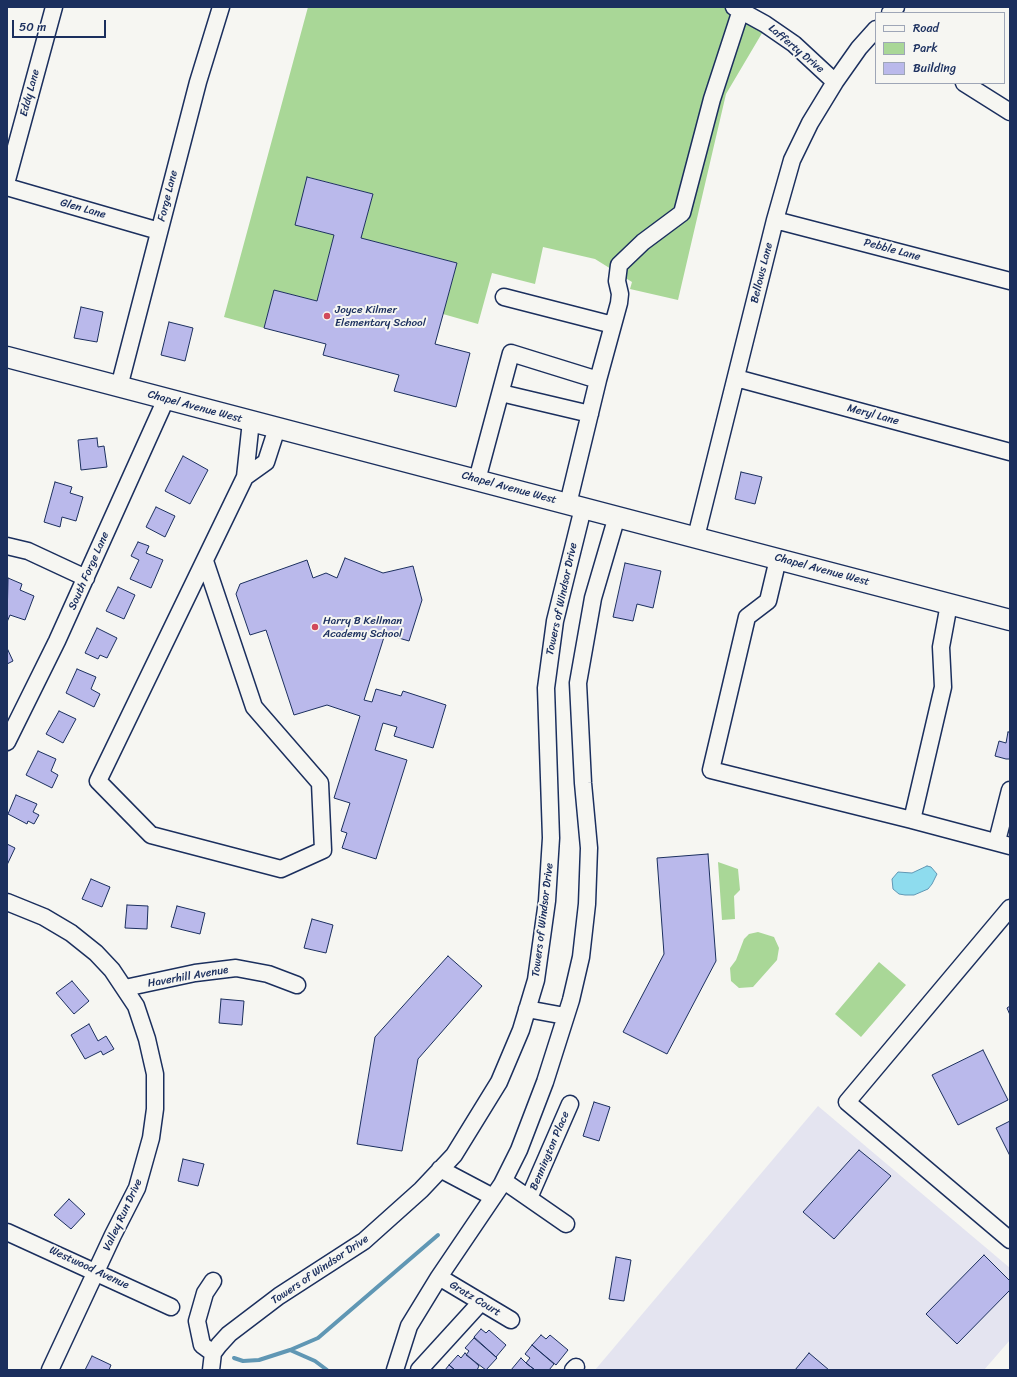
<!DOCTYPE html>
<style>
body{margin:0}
#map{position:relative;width:1017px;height:1377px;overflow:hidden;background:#f6f6f2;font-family:Sriracha,sans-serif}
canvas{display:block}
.frame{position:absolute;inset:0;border:8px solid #1b2f5e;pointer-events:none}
.legend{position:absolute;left:875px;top:12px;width:130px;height:72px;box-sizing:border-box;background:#f6f6f2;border:1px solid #9ea6b7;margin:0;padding:5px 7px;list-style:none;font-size:12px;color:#1b2f5e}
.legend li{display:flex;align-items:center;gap:8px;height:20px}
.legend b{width:20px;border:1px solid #9ea6b7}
.scale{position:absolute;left:12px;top:20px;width:94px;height:18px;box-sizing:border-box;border:2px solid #1b2f5e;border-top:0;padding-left:5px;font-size:12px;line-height:14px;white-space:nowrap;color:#1b2f5e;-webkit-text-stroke:3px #f6f6f2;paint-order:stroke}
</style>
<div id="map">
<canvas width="1017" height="1377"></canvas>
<div class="frame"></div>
<ul class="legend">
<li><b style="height:5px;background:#f6f6f2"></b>Road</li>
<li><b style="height:11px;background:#a9d797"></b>Park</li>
<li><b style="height:11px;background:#bab9eb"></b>Building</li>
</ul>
<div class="scale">50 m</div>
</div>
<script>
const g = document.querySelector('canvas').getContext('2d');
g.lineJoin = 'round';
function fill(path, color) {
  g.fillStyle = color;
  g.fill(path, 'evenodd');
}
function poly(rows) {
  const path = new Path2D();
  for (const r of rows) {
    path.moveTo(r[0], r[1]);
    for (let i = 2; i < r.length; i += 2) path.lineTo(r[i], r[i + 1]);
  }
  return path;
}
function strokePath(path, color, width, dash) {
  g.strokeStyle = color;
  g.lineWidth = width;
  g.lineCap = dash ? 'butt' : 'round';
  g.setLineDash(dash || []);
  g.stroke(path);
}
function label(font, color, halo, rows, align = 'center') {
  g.font = font + ' Sriracha,sans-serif';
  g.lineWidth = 4;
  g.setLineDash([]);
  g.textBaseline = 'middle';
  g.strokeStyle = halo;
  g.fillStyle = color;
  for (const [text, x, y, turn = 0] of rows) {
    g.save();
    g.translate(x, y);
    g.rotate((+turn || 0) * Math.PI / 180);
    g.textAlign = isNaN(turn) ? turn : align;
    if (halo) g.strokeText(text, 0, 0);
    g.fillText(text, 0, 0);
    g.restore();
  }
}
fill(poly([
 [818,1106,1010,1268,1010,1340,984,1370,595,1370]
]), '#e4e4f0');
fill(poly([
 [308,7,722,7,768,23,726,94,678,300,630,289,632,282,595,259,543,247,535,284,492,273,478,324,443,314,457,263,361,238,373,194,308,177,295,225,334,235,317,301,274,290,264,328,224,317],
 [718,862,738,869,740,890,734,896,735,919,722,920],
 [758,932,774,937,779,948,777,960,753,987,739,988,731,981,730,968,736,960,744,939,749,934],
 [879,962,906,985,861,1037,835,1014]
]), '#a9d797');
const water = poly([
 [927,866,931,867,937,874,932,884,928,889,914,895,905,895,899,894,893,889,892,879,898,872,912,873,927,866]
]);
fill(water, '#8edcee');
strokePath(water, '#6097b4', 1);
strokePath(poly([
 [290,1350,318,1338,438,1235],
 [234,1358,243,1361,259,1360,290,1350,315,1361,327,1370]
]), '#6097b4', 4);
const building = poly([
 [307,177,373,194,361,238,457,263,435,344,470,353,456,407,394,391,399,375,323,355,326,344,264,328,274,290,317,301,334,235,295,225,307,177],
 [81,307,103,312,97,342,74,338,81,307],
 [169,322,193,328,185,361,161,355,169,322],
 [97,438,98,447,104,446,107,467,81,470,78,440,97,438],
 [183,456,208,470,190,504,165,491,183,456],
 [741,472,762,477,755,504,735,499,741,472],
 [55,482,72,487,70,493,83,497,76,521,62,517,60,527,44,522,55,482],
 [156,507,175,516,165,537,146,527,156,507],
 [138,542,149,546,146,553,163,560,151,588,130,579,139,560,131,556,138,542],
 [345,558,383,573,413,566,422,600,409,641,385,634,364,700,372,702,376,689,401,696,403,691,446,705,433,748,394,736,397,727,383,723,375,750,407,760,376,859,342,848,347,833,341,831,350,803,334,798,360,716,327,705,294,715,266,630,250,635,236,594,240,584,307,560,313,578,326,573,337,578,345,558],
 [625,563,661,571,653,608,637,604,633,621,613,617,625,563],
 [8,578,22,584,20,590,34,596,25,620,10,615,7,622,8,578],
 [118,587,135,595,124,619,106,611,118,587],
 [97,628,117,638,107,658,100,655,98,659,85,653,97,628],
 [7,648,13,661,7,664,7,648],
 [77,669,96,677,91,689,100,694,94,707,66,693,77,669],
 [59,711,76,719,63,743,46,734,59,711],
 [1008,732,1010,732,1010,759,1006,759,995,756,999,741,1006,743,1008,732],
 [38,751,56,759,51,771,58,775,52,788,26,775,38,751],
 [16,795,37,804,33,812,39,815,34,824,28,821,27,824,8,814,16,795],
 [7,844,15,848,7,865,7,844],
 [708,854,716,961,667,1054,623,1032,664,954,657,858,708,854],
 [91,879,110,887,102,907,82,899,91,879],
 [127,905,148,906,147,929,125,928,127,905],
 [177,906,205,913,200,934,171,927,177,906],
 [312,919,333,925,326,953,304,948,312,919],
 [448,956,482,986,418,1059,402,1151,357,1144,375,1037,448,956],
 [72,981,89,1001,74,1014,56,993,72,981],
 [221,999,244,1001,242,1025,219,1023,221,999],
 [1010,1006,1010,1015,1007,1008,1010,1006],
 [89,1024,98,1041,106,1036,114,1049,103,1055,101,1051,85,1059,71,1035,89,1024],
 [983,1050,1008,1100,958,1125,932,1075,983,1050],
 [594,1102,610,1107,599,1141,583,1136,594,1102],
 [1010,1121,1010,1156,996,1128,1010,1121],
 [859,1150,891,1176,834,1239,803,1212,859,1150],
 [183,1159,204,1164,198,1186,178,1181,183,1159],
 [69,1199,85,1214,71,1229,54,1215,69,1199],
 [984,1255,1010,1281,1010,1290,957,1344,926,1314,984,1255],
 [616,1257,631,1260,624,1301,609,1299,616,1257],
 [481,1329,486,1333,489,1330,506,1345,496,1357,474,1337,481,1329],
 [541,1335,546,1339,550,1335,568,1350,556,1365,532,1345,541,1335],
 [474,1338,497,1358,486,1370,466,1355,469,1351,465,1348,474,1338],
 [532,1345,554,1364,549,1370,535,1370,526,1363,530,1358,525,1354,532,1345],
 [465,1353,479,1366,477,1370,455,1370,449,1365,458,1355,461,1358,465,1353],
 [809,1353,829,1370,795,1370,809,1353],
 [92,1356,111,1365,109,1370,85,1370,92,1356],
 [521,1358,526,1363,535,1370,511,1370,521,1358],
 [449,1365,455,1370,445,1370,449,1365]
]);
fill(building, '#bab9eb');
strokePath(building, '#1b2f5e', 1);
const minor = poly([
 [734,7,765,24,794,44,835,82],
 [890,13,896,7],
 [964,83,1010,112],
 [7,180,54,7],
 [7,187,159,231],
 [775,220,1010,281],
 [504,297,613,325],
 [736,378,1010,452],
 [598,380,619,303,620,294,617,281,619,265,643,242,682,213,712,99,741,10],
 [119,387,198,82,221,7],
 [501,393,590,414],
 [245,477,266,462,277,428],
 [477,480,511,353,598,380,568,504],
 [696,537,775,220,792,160,810,123,835,82,859,48,876,29],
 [7,546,28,551,86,578],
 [778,559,768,601,747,617,711,770,912,820,943,687,941,647,949,604],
 [205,561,254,707,320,783,323,850,281,869,151,835,98,781,245,477,251,421],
 [7,742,57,641,166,399],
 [912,820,1010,846],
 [997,841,1010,790],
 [7,902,44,917,71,933,96,953,112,970,136,1006,147,1039,155,1074,155,1109,151,1138,137,1188,113,1235,50,1370],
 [1010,908,847,1102,1010,1240],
 [125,988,195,973,236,968,268,974,297,985],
 [527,1009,565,1016],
 [440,1169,493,1197],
 [504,1181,566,1224],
 [529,1198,570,1104],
 [7,1232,171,1307],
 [439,1277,511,1320],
 [213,1281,205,1293,197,1321,202,1345,213,1353],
 [211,1370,213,1353,219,1345,229,1334,279,1296,364,1241,421,1190,454,1155,499,1082,521,1030,536,980,547,901,551,838,546,688,555,621,583,508],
 [395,1370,409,1326,439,1277,502,1184,519,1150,545,1082,571,1000,581,957,587,904,589,848,583,783,578,683,593,598,617,516],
 [419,1370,481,1302],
 [573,1370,576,1367]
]);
const major = poly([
 [7,357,1010,620]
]);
strokePath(minor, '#1b2f5e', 19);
strokePath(major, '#1b2f5e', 23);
strokePath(minor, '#f6f6f2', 16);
strokePath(major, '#f6f6f2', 20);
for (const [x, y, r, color] of [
 [327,316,4,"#d1495b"],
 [315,627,4,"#d1495b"]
]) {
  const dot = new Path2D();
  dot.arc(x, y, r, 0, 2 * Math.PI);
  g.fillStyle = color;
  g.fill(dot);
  strokePath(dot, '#f6f6f2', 1.5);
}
label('11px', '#1b2f5e', '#f6f6f2', [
 ["Lafferty Drive",796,49,40],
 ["Eddy Lane",30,93,-75],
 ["Forge Lane",168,196,-76],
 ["Glen Lane",83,209,16],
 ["Pebble Lane",892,250,15],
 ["Bellows Lane",762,273,-76],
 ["Chapel Avenue West",195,407,15],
 ["Meryl Lane",873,415,15],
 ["Chapel Avenue West",509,488,15],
 ["Chapel Avenue West",822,570,15],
 ["South Forge Lane",89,571,-66],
 ["Towers of Windsor Drive",562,599,-78],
 ["Towers of Windsor Drive",543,920,-83],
 ["Haverhill Avenue",188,977,-10],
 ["Bennington Place",550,1151,-67],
 ["Valley Run Drive",123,1215,-65],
 ["Westwood Avenue",89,1268,25],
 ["Towers of Windsor Drive",320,1270,-34],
 ["Gratz Court",475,1299,31]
]);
label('11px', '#1b2f5e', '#f6f6f2', [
 ["Joyce Kilmer",335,310],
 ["Elementary School",335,323],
 ["Harry B Kellman",323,621],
 ["Academy School",323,634]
], 'left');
</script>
